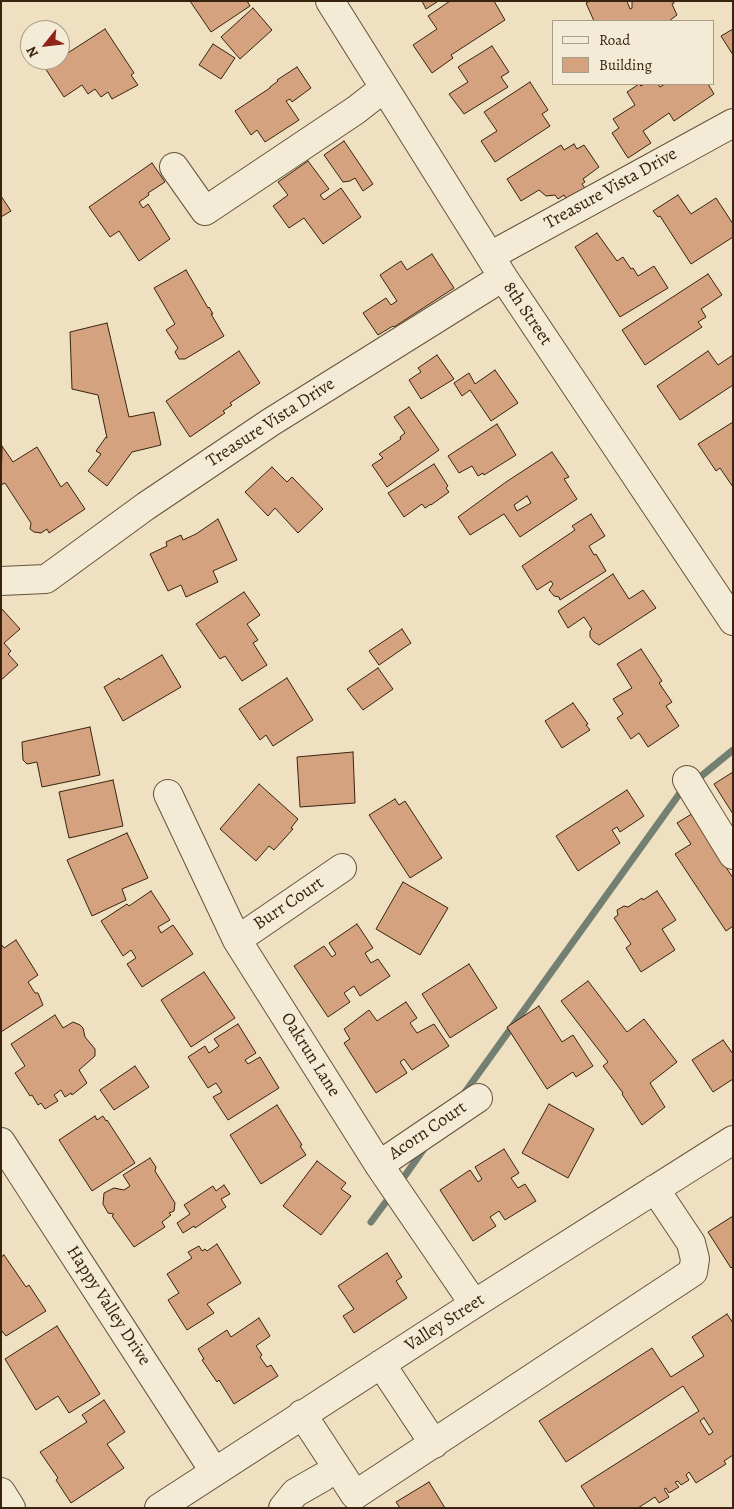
<!DOCTYPE html>
<style>
body{margin:0}
#map{position:relative;width:734px;height:1509px;overflow:hidden;background:#eee0c0;font-family:Alegreya,serif}
canvas{display:block}
.frame{position:absolute;inset:0;border:2px solid #38230f;pointer-events:none}
.legend{position:absolute;left:552px;top:20px;width:162px;height:65px;box-sizing:border-box;background:#f4ebd6;border:1px solid #a99b86;margin:0;padding:6px 9px;list-style:none;font-size:15px;color:#38230f}
.legend li{display:flex;align-items:center;gap:10px;height:25px}
.legend b{width:25px;border:1px solid #a99b86}
.north{position:absolute;left:20px;top:20px;width:50px;height:50px;box-sizing:border-box;background:#f4ebd6;border:1px solid #a99b86;border-radius:50%;rotate:241deg;font-size:14px;font-weight:700;line-height:20px;text-align:center;color:#38230f}
.north::after{content:'';display:block;margin:auto;width:18px;height:22px;background:#8f2418;clip-path:polygon(50% 0,100% 100%,50% 72%,0 100%)}
</style>
<div id="map">
<canvas width="734" height="1509"></canvas>
<div class="frame"></div>
<ul class="legend">
<li><b style="height:6px;background:#f4ebd6"></b>Road</li>
<li><b style="height:14px;background:#d5a27f"></b>Building</li>
</ul>
<div class="north">N</div>
</div>
<script>
const g = document.querySelector('canvas').getContext('2d');
g.lineJoin = 'round';
function poly(rows) {
  const path = new Path2D();
  for (const r of rows) {
    path.moveTo(r[0], r[1]);
    for (let i = 2; i < r.length; i += 2) path.lineTo(r[i], r[i + 1]);
  }
  return path;
}
function strokePath(path, color, width, dash) {
  g.strokeStyle = color;
  g.lineWidth = width;
  g.lineCap = dash ? 'butt' : 'round';
  g.setLineDash(dash || []);
  g.stroke(path);
}
function fill(path, color) {
  g.fillStyle = color;
  g.fill(path, 'evenodd');
}
function label(font, color, halo, rows, align = 'center') {
  g.font = font + ' Alegreya,serif';
  g.lineWidth = 4;
  g.setLineDash([]);
  g.textBaseline = 'middle';
  g.strokeStyle = halo;
  g.fillStyle = color;
  for (const [text, x, y, turn = 0] of rows) {
    g.save();
    g.translate(x, y);
    g.rotate((+turn || 0) * Math.PI / 180);
    g.textAlign = isNaN(turn) ? turn : align;
    if (halo) g.strokeText(text, 0, 0);
    g.fillText(text, 0, 0);
    g.restore();
  }
}
strokePath(poly([
 [694,782,733,750],
 [463,1095,680,793,686,789],
 [399,1184,426,1146],
 [371,1222,391,1195]
]), '#727f71', 7);
const building = poly([
 [190,1,247,1,250,6,211,32,190,1],
 [422,1,436,1,437,2,426,9,422,1],
 [450,1,494,1,505,20,451,55,453,58,432,73,413,45,437,29,428,16,450,1],
 [590,1,627,1,630,9,632,8,632,1,674,1,674,3,672,4,677,15,669,21,594,21,586,3,590,1],
 [253,8,272,30,240,59,221,37,253,8],
 [105,29,134,73,131,75,138,85,112,99,108,92,101,97,95,89,88,94,82,85,64,97,45,68,57,60,60,60,60,58,105,29],
 [733,29,733,55,721,36,733,29],
 [213,44,235,58,221,79,199,65,213,44],
 [492,46,509,72,501,77,508,87,464,114,449,94,468,82,458,67,492,46],
 [297,67,311,88,292,102,290,99,286,101,299,120,265,142,257,130,251,135,235,111,270,88,270,87,278,81,277,80,297,67],
 [530,82,548,110,542,114,550,126,495,162,481,141,497,131,484,112,530,82],
 [639,84,641,86,644,84,658,84,660,87,665,84,708,84,714,94,674,121,669,113,643,131,651,143,628,158,612,133,619,128,613,119,635,105,627,92,639,84],
 [344,141,373,184,363,191,355,178,350,181,343,182,324,155,344,141],
 [574,144,577,149,584,145,599,167,583,179,585,182,582,184,587,191,569,203,564,195,558,199,555,195,546,196,539,190,521,201,507,179,561,145,564,150,574,144],
 [308,161,329,189,320,195,324,200,341,188,361,217,323,244,304,218,289,228,273,206,288,195,278,182,308,161],
 [152,163,165,182,148,193,149,195,139,202,143,208,148,204,170,239,139,261,119,231,110,237,89,207,152,163],
 [678,195,691,214,716,198,733,224,733,237,691,264,660,216,658,217,653,211,678,195],
 [1,196,11,211,1,217,1,196],
 [597,233,617,261,623,257,631,269,633,268,638,276,654,266,668,288,620,317,575,247,597,233],
 [432,254,454,288,394,327,393,326,378,335,363,313,386,298,391,305,397,301,380,275,401,261,407,270,432,254],
 [186,270,208,308,209,307,213,314,211,314,224,336,185,359,179,359,175,352,178,348,166,330,175,324,154,288,186,270],
 [708,274,722,295,701,309,706,317,698,322,702,327,645,365,622,330,708,274],
 [107,323,129,417,154,412,161,445,132,452,107,486,88,471,101,454,96,451,106,437,107,438,98,395,72,389,70,332,107,323],
 [239,351,260,383,230,403,232,405,223,411,225,413,190,437,166,401,239,351],
 [708,351,718,365,733,355,733,385,680,420,657,386,708,351],
 [437,355,454,379,421,399,409,380,421,372,418,368,437,355],
 [495,370,518,403,491,421,470,390,462,396,454,383,469,373,475,384,495,370],
 [409,407,439,450,387,487,372,465,383,458,379,454,401,439,400,437,405,433,394,417,409,407],
 [733,422,733,487,720,468,716,471,698,444,733,422],
 [497,424,516,455,484,475,483,473,478,476,472,466,459,473,448,456,497,424],
 [2,446,13,462,37,447,61,487,67,482,85,509,49,533,47,529,41,533,34,532,30,529,31,523,5,483,1,485,2,446],
 [552,452,569,477,564,479,577,499,520,537,504,514,470,535,458,517,506,482,552,452],
 [527,496,531,503,517,511,514,505,527,496],
 [434,464,448,486,446,488,449,492,431,505,431,504,425,508,422,504,404,517,388,493,434,464],
 [272,467,287,482,292,477,323,509,298,533,275,508,268,516,245,492,272,467],
 [591,514,605,536,589,546,594,555,596,554,606,571,560,600,559,597,554,596,549,590,553,584,551,581,537,590,522,566,575,530,572,526,591,514],
 [218,519,237,560,213,571,218,582,186,597,181,585,168,591,150,554,167,546,166,542,181,535,183,540,196,534,218,519],
 [613,574,629,599,643,590,656,608,599,645,594,642,590,637,590,631,592,629,584,617,568,628,558,611,613,574],
 [244,592,260,615,247,624,258,640,253,643,267,665,242,681,225,656,220,659,196,624,244,592],
 [1,608,20,629,4,643,11,651,8,654,18,665,1,680,1,608],
 [402,629,411,643,379,665,369,651,402,629],
 [641,649,662,681,659,683,672,702,666,706,679,726,648,747,639,733,631,739,617,718,623,714,613,699,632,688,617,664,641,649],
 [162,655,181,687,123,721,104,687,119,678,120,680,162,655],
 [378,668,393,689,363,710,347,689,378,668],
 [287,678,313,720,273,746,266,735,260,740,239,709,287,678],
 [573,703,588,724,586,725,590,730,562,748,545,721,573,703],
 [90,727,100,775,42,787,37,762,27,764,23,760,22,742,90,727],
 [353,752,355,803,300,807,297,757,353,752],
 [733,772,733,814,714,784,733,772],
 [113,780,123,826,69,838,59,792,113,780],
 [259,784,298,819,291,828,293,829,274,850,269,846,256,861,220,829,259,784],
 [627,790,644,816,620,832,617,827,612,830,620,843,578,871,556,836,627,790],
 [395,799,399,805,405,801,442,858,410,878,369,815,395,799],
 [698,810,709,841,733,878,733,926,726,931,675,854,691,844,677,823,698,810],
 [127,833,148,878,122,889,126,900,92,916,67,860,127,833],
 [403,882,448,908,420,955,376,929,403,882],
 [151,891,170,920,158,927,161,933,173,925,193,954,142,987,127,964,136,958,131,950,123,956,101,921,127,904,129,906,151,891],
 [657,891,676,920,662,929,675,950,641,972,626,948,631,944,614,918,618,915,617,910,624,906,628,907,642,898,643,900,657,891],
 [357,924,373,948,365,953,371,963,378,959,390,976,360,996,354,986,344,993,350,1002,328,1017,294,966,324,946,332,957,336,954,329,943,357,924],
 [16,940,38,975,28,982,35,993,38,993,43,1005,1,1032,1,946,2,945,4,948,16,940],
 [469,964,497,1008,450,1038,422,994,469,964],
 [204,972,235,1018,191,1047,161,1000,204,972],
 [588,981,627,1032,644,1019,677,1062,650,1083,665,1107,642,1125,622,1094,623,1093,603,1066,608,1062,561,1001,588,981],
 [406,1002,417,1018,410,1023,417,1033,434,1024,449,1046,412,1070,404,1059,400,1062,407,1073,376,1093,344,1043,350,1039,344,1029,369,1010,377,1021,406,1002],
 [539,1006,562,1042,573,1035,593,1066,576,1077,573,1072,547,1089,507,1027,539,1006],
 [55,1015,63,1028,73,1022,80,1025,83,1028,85,1037,95,1049,95,1056,79,1070,87,1083,72,1095,71,1093,65,1097,61,1090,54,1095,58,1101,45,1109,41,1103,38,1105,32,1095,30,1096,15,1073,25,1066,11,1044,55,1015],
 [238,1024,256,1053,245,1060,248,1064,260,1057,279,1088,228,1120,213,1097,222,1092,216,1083,208,1088,188,1057,205,1046,209,1053,219,1046,214,1039,238,1024],
 [723,1040,733,1054,733,1079,713,1092,692,1060,723,1040],
 [135,1066,149,1087,114,1110,100,1090,135,1066],
 [549,1104,594,1129,568,1178,522,1153,549,1104],
 [277,1105,302,1145,300,1146,306,1155,261,1184,230,1135,277,1105],
 [95,1116,97,1120,103,1116,106,1121,107,1120,135,1163,92,1191,59,1140,95,1116],
 [504,1149,519,1173,511,1178,518,1188,525,1184,536,1201,505,1220,499,1211,490,1217,496,1226,473,1241,440,1190,470,1170,478,1182,482,1179,475,1167,504,1149],
 [150,1158,156,1167,155,1171,175,1203,174,1211,169,1213,171,1215,162,1222,165,1227,134,1247,112,1216,114,1214,108,1213,103,1204,104,1193,114,1188,124,1190,130,1186,123,1175,150,1158],
 [317,1161,346,1183,341,1189,351,1196,321,1235,283,1206,317,1161],
 [224,1185,230,1194,221,1199,226,1207,195,1228,194,1226,183,1233,177,1223,190,1214,184,1205,213,1186,216,1191,224,1185],
 [733,1216,733,1266,731,1268,708,1232,733,1216],
 [217,1244,241,1283,207,1304,214,1313,187,1330,168,1300,179,1293,167,1274,192,1258,188,1252,199,1246,202,1251,205,1249,207,1251,217,1244],
 [387,1253,402,1277,396,1281,407,1298,354,1333,343,1316,354,1309,338,1286,387,1253],
 [4,1255,26,1287,29,1285,46,1311,6,1336,1,1330,1,1257,4,1255],
 [727,1314,733,1323,733,1455,724,1461,726,1464,696,1483,689,1472,686,1475,689,1480,681,1485,678,1481,675,1482,679,1487,669,1493,666,1488,664,1489,669,1497,659,1503,655,1497,638,1508,595,1508,581,1486,699,1411,683,1386,566,1462,539,1421,652,1348,671,1377,704,1356,692,1337,727,1314],
 [704,1418,713,1432,709,1435,700,1421,704,1418],
 [259,1318,270,1336,256,1346,262,1355,260,1357,267,1367,271,1365,278,1376,234,1404,219,1380,217,1382,202,1360,204,1359,198,1349,227,1330,231,1337,259,1318],
 [57,1326,100,1394,69,1413,58,1396,36,1410,5,1359,57,1326],
 [104,1400,125,1432,107,1444,124,1468,71,1503,56,1480,58,1478,40,1452,87,1422,82,1415,104,1400],
 [429,1482,445,1508,400,1508,396,1502,429,1482]
]);
fill(building, '#d5a27f');
strokePath(building, '#38230f', 1);
const minor = poly([
 [330,1,503,277,733,621],
 [174,167,205,211,356,110,384,88],
 [490,256,733,123],
 [1,581,46,579,146,506,271,422,503,277],
 [687,780,733,855],
 [168,794,237,940,379,1165,474,1304],
 [237,940,342,868],
 [1,1142,214,1471],
 [379,1165,478,1098],
 [381,1364,434,1444],
 [302,1414,355,1495,693,1272,695,1259,691,1243,655,1189],
 [1,1492,11,1508],
 [159,1508,474,1304,733,1140],
 [283,1508,295,1493,323,1477]
]);
strokePath(minor, '#66523b', 30);
strokePath(minor, '#f4ebd6', 28);
label('18px', '#38230f', '#f4ebd6', [
 ["Treasure Vista Drive",611,189,-29],
 ["8th Street",527,314,56],
 ["Treasure Vista Drive",271,423,-33],
 ["Burr Court",289,904,-34],
 ["Oakrun Lane",310,1055,58],
 ["Acorn Court",428,1131,-34],
 ["Happy Valley Drive",108,1306,57],
 ["Valley Street",445,1323,-33]
]);
</script>
